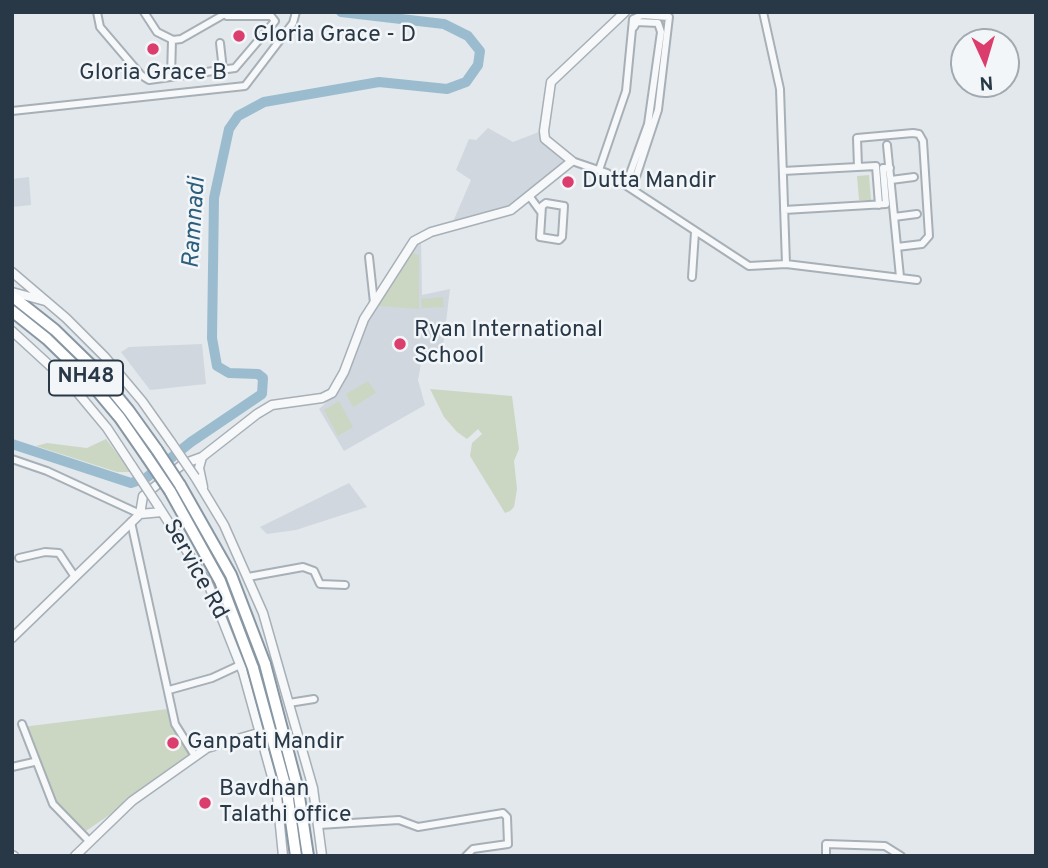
<!DOCTYPE html>
<style>
body{margin:0}
#map{position:relative;width:1048px;height:868px;overflow:hidden;background:#e3e8ec;font-family:Overpass,sans-serif}
canvas{display:block}
.frame{position:absolute;inset:0;border:14px solid #283846;pointer-events:none}
.north{position:absolute;left:950px;top:28px;width:70px;height:70px;box-sizing:border-box;background:#f3f6f9;border:2px solid #a2aab1;border-radius:50%;rotate:176deg;font-size:19px;font-weight:700;line-height:28px;text-align:center;color:#283846}
.north::after{content:'';display:block;margin:auto;width:24px;height:32px;background:#db3d6c;clip-path:polygon(50% 0,100% 100%,50% 72%,0 100%)}
</style>
<div id="map">
<canvas width="1048" height="868"></canvas>
<div class="frame"></div>
<div class="north">N</div>
</div>
<script>
const g = document.querySelector('canvas').getContext('2d');
g.lineJoin = 'round';
function fill(path, color) {
  g.fillStyle = color;
  g.fill(path, 'evenodd');
}
function poly(rows) {
  const path = new Path2D();
  for (const r of rows) {
    path.moveTo(r[0], r[1]);
    for (let i = 2; i < r.length; i += 2) path.lineTo(r[i], r[i + 1]);
  }
  return path;
}
function strokePath(path, color, width, dash) {
  g.strokeStyle = color;
  g.lineWidth = width;
  g.lineCap = dash ? 'butt' : 'round';
  g.setLineDash(dash || []);
  g.stroke(path);
}
function label(font, color, halo, rows, align = 'center') {
  g.font = font + ' Overpass,sans-serif';
  g.lineWidth = 5;
  g.setLineDash([]);
  g.textBaseline = 'middle';
  g.strokeStyle = halo;
  g.fillStyle = color;
  for (const [text, x, y, turn = 0] of rows) {
    g.save();
    g.translate(x, y);
    g.rotate((+turn || 0) * Math.PI / 180);
    g.textAlign = isNaN(turn) ? turn : align;
    if (halo) g.strokeText(text, 0, 0);
    g.fillText(text, 0, 0);
    g.restore();
  }
}
fill(poly([
 [488,128,513,142,539,132,546,144,565,162,506,210,452,224,471,180,456,170,469,139,476,140],
 [29,177,31,205,12,207,12,179],
 [421,240,422,295,450,289,442,355,423,353,418,380,425,405,344,451,319,409,338,392,365,321,415,242],
 [202,344,206,384,150,390,121,352,129,347],
 [349,483,367,507,296,530,267,534,260,527]
]), '#d0d7de');
fill(poly([
 [869,175,871,200,859,200,857,176],
 [412,253,419,255,419,309,378,306],
 [443,297,444,307,422,308,421,299],
 [368,381,376,393,353,407,346,394],
 [430,389,512,396,519,449,514,461,517,489,514,507,510,511,505,513,470,456,472,443,482,434,478,429,467,439,457,432,444,417],
 [339,401,353,427,338,436,324,410],
 [106,439,131,472,117,472,36,446,47,443,87,448],
 [168,709,195,756,86,831,64,813,48,790,22,727]
]), '#cbd7c3');
strokePath(poly([
 [12,444,131,483,146,478,191,442,262,394,263,378,258,374,229,373,217,366,212,338,214,198,229,129,238,116,264,102,379,82,447,89,466,82,478,65,480,51,468,36,444,24,341,12]
]), '#9bbccf', 10);
const minor = poly([
 [97,12,100,27,141,75,149,80,235,68,275,21,271,16,227,16,221,12],
 [144,12,157,32,173,40,181,39,223,15],
 [763,12,780,89,786,264],
 [220,43,223,70],
 [171,77,172,40],
 [12,111,245,86,293,23,296,12],
 [887,145,900,277],
 [572,161,607,173,749,266,786,264,917,280],
 [858,167,857,138,913,133,919,134,923,141,929,236,922,244,897,247],
 [599,170,626,91,633,19,642,15,669,17,658,110,632,189],
 [783,171,876,166,879,205],
 [891,180,914,177],
 [626,185,648,124,661,32,658,23,637,22,634,27],
 [530,197,541,212],
 [546,203,564,206,562,237,559,240,540,237,542,206,546,203],
 [784,210,886,204,883,168,890,168],
 [894,217,917,214],
 [369,257,374,303],
 [692,277,695,232],
 [12,459,47,471,140,514],
 [131,522,175,724,195,756],
 [19,558,45,552,59,553,75,577],
 [248,577,303,567,314,571,320,584,345,585],
 [169,690,212,678,240,665],
 [289,703,314,699],
 [22,724,53,804,89,841],
 [12,767,34,762],
 [319,825,399,820,418,827,503,813,507,817,508,844,473,849,466,856],
 [826,856,826,844,885,846,901,856]
]);
const tertiary = poly([
 [12,272,66,318,105,357,142,401,171,442],
 [12,292,45,301],
 [12,331,72,386,107,428,132,466],
 [202,457,199,468,203,487],
 [195,477,224,525,263,613,313,788,322,856],
 [157,504,209,586,243,672,277,795,283,856],
 [140,514,143,496,183,464,202,457,257,414,272,405,322,398,332,393,344,372,364,319,414,241,431,232,511,210,572,161,545,139,544,131,551,82,625,12],
 [12,638,140,514,162,512],
 [12,855,14,856],
 [75,856,132,801,207,748,265,731]
]);
const trunk = poly([
 [12,296,55,330,93,367,129,411,157,450],
 [12,311,47,339,84,375,120,418,147,457],
 [180,485,231,575,265,664],
 [170,491,220,581,253,668],
 [298,790,308,856],
 [287,792,296,856]
]);
strokePath(minor, '#a7b0b7', 10);
strokePath(tertiary, '#a7b0b7', 11);
strokePath(trunk, '#8897a4', 14);
strokePath(minor, '#f6f8fa', 6);
strokePath(tertiary, '#f6f8fa', 8);
strokePath(trunk, '#fff', 10);
const tertiaryBridge = poly([
 [171,442,195,477],
 [132,466,157,504]
]);
const trunkBridge = poly([
 [157,450,180,485],
 [147,457,170,491],
 [265,664,298,790],
 [253,668,287,792]
]);
strokePath(tertiaryBridge, '#a7b0b7', 11, []);
strokePath(trunkBridge, '#8897a4', 14, []);
strokePath(tertiaryBridge, '#f6f8fa', 8);
strokePath(trunkBridge, '#fff', 10);
for (const [x, y, r, color] of [
 [239,36,7,"#db3d6c"],
 [153,49,7,"#db3d6c"],
 [568,182,7,"#db3d6c"],
 [400,344,7,"#db3d6c"],
 [173,743,7,"#db3d6c"],
 [205,803,7,"#db3d6c"]
]) {
  const dot = new Path2D();
  dot.arc(x, y, r, 0, 2 * Math.PI);
  g.fillStyle = color;
  g.fill(dot);
  strokePath(dot, '#f3f6f9', 2.5);
}
for (const [x, y, w] of [
 [86,378,74]
]) {
  const box = new Path2D();
  box.roundRect(x - w / 2, y - 17.5, w, 35, 5);
  g.fillStyle = '#f3f6f9';
  g.fill(box);
  strokePath(box, '#283846', 2);
}
label('bold 21px', '#283846', null, [
 ["NH48",86,378]
]);
label('23px', '#283846', '#f3f6f9', [
 ["Gloria Grace - D",253,36],
 ["Gloria Grace B",153,74,"center"],
 ["Dutta Mandir",582,182],
 ["Ryan International",414,331],
 ["School",414,357],
 ["Ganpati Mandir",187,743],
 ["Bavdhan",219,790],
 ["Talathi office",219,816]
], 'left');
label('23px', '#283846', '#f3f6f9', [
 ["Service Rd",194,570,61]
]);
label('italic 24px', '#2e5e7e', '#f3f6f9', [
 ["Ramnadi",196,223,-86]
]);
</script>
